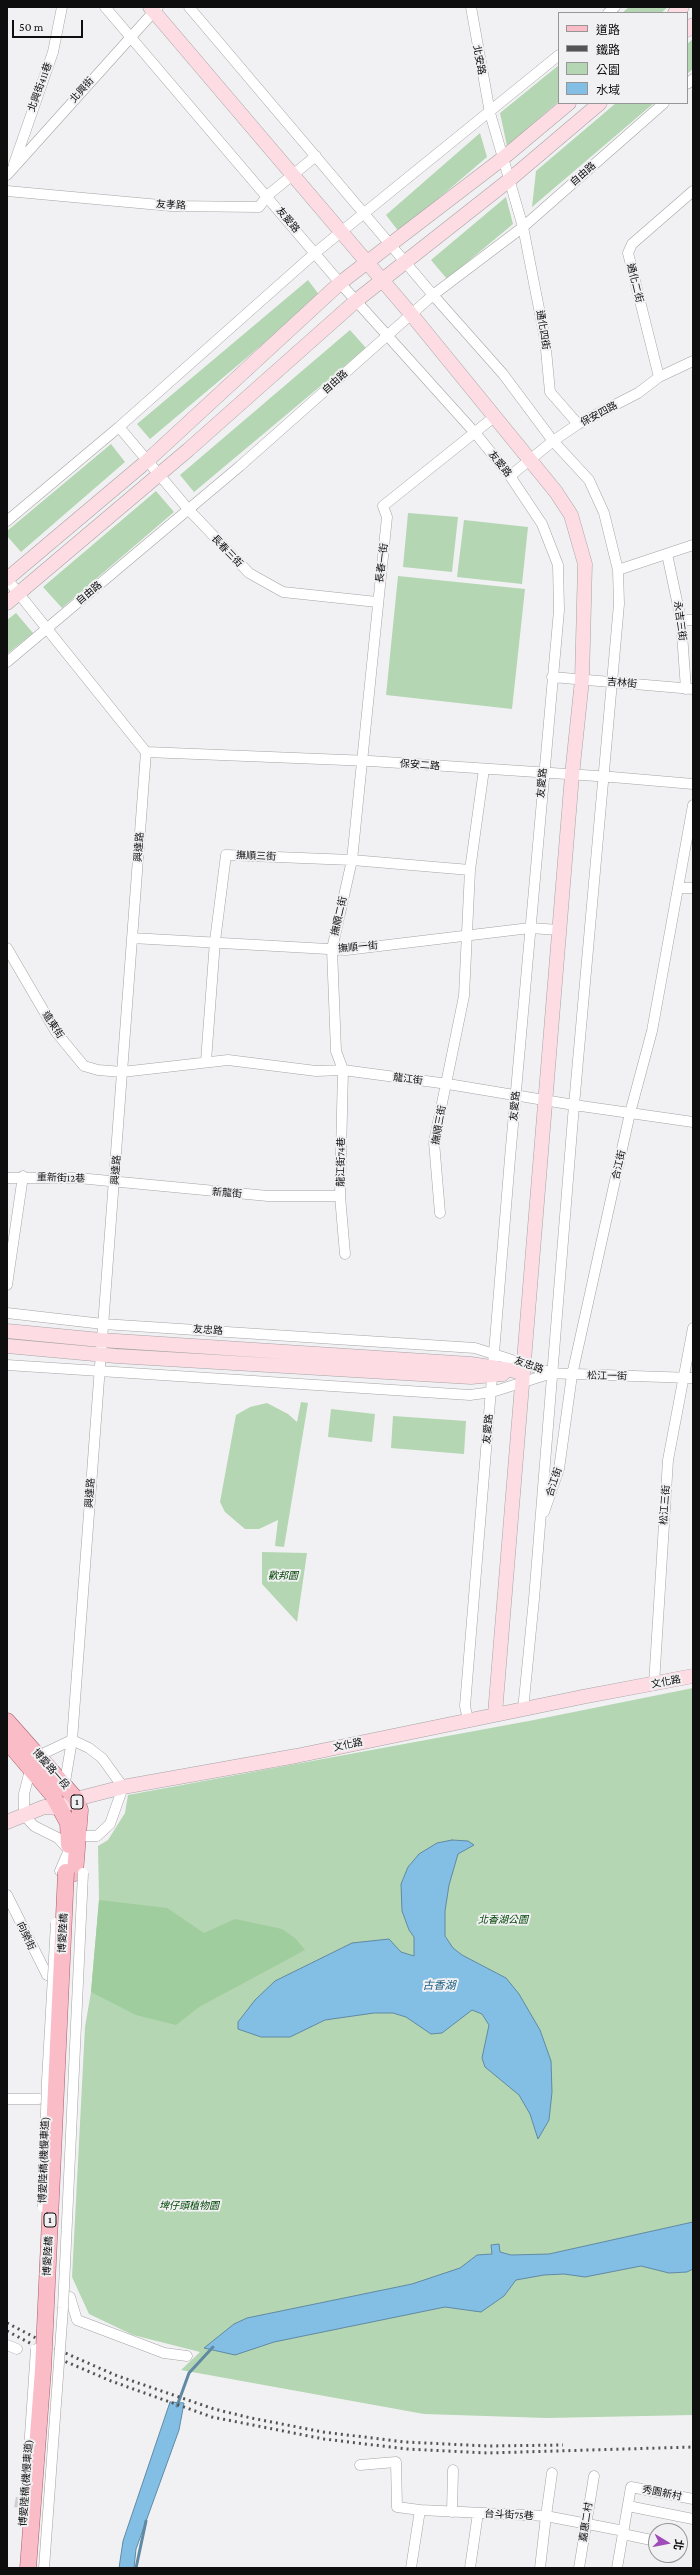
<!DOCTYPE html>
<meta charset="utf-8">
<style>
body{margin:0}
#map{position:relative;width:700px;height:2575px;overflow:hidden;background:#f1f1f3;font-family:"Crimson Pro","Noto Sans TC",serif}
canvas{display:block}
.frame{position:absolute;inset:0;border:8px solid #0e0e0e;pointer-events:none}
.legend{position:absolute;left:558px;top:12px;width:130px;height:92px;box-sizing:border-box;background:#f1f1f3;border:1px solid #969697;margin:0;padding:5px 7px;list-style:none;font-size:12px;color:#0e0e0e}
.legend li{display:flex;align-items:center;gap:8px;height:20px}
.legend b{width:20px;border:1px solid #969697}
.north{position:absolute;left:648px;top:2523px;width:40px;height:40px;box-sizing:border-box;background:#f1f1f3;border:1px solid #969697;border-radius:50%;rotate:100deg;font-size:11px;font-weight:700;line-height:16px;text-align:center;color:#0e0e0e}
.north::after{content:'';display:block;margin:auto;width:14px;height:18px;background:#9f4bba;clip-path:polygon(50% 0,100% 100%,50% 72%,0 100%)}
.scale{position:absolute;left:12px;top:20px;width:71px;height:18px;box-sizing:border-box;border:2px solid #0e0e0e;border-top:0;padding-left:5px;font-size:12px;line-height:14px;white-space:nowrap;color:#0e0e0e;-webkit-text-stroke:3px #f1f1f3;paint-order:stroke}
</style>
<div id="map">
<canvas width="700" height="2575"></canvas>
<div class="frame"></div>
<ul class="legend">
<li><b style="height:5px;background:#fabcc7"></b>道路</li>
<li><b style="height:5px;background:#545455"></b>鐵路</li>
<li><b style="height:11px;background:#b4d6b2"></b>公園</li>
<li><b style="height:11px;background:#83bfe5"></b>水域</li>
</ul>
<div class="north">北</div>
<div class="scale">50 m</div>
</div>
<script>
const g = document.querySelector('canvas').getContext('2d');
g.lineJoin = 'round';
function fill(path, color) {
  g.fillStyle = color;
  g.fill(path, 'evenodd');
}
function poly(rows) {
  const path = new Path2D();
  for (const r of rows) {
    path.moveTo(r[0], r[1]);
    for (let i = 2; i < r.length; i += 2) path.lineTo(r[i], r[i + 1]);
  }
  return path;
}
function strokePath(path, color, width, dash) {
  g.strokeStyle = color;
  g.lineWidth = width;
  g.lineCap = dash ? 'butt' : 'round';
  g.setLineDash(dash || []);
  g.stroke(path);
}
function label(font, color, halo, rows, align = 'center') {
  g.font = font + ' "Crimson Pro","Noto Sans TC",serif';
  g.lineWidth = 4;
  g.setLineDash([]);
  g.textBaseline = 'middle';
  g.strokeStyle = halo;
  g.fillStyle = color;
  for (const [text, x, y, turn = 0] of rows) {
    g.save();
    g.translate(x, y);
    g.rotate((+turn || 0) * Math.PI / 180);
    g.textAlign = isNaN(turn) ? turn : align;
    if (halo) g.strokeText(text, 0, 0);
    g.fillText(text, 0, 0);
    g.restore();
  }
}
fill(poly([
 [629,7,668,7,661,13,622,13],
 [693,39,693,69,687,74,687,44],
 [559,65,559,101,507,146,500,113],
 [616,103,654,103,532,207,536,171],
 [480,133,487,157,399,232,386,215],
 [506,197,513,224,447,279,431,260],
 [308,280,320,296,150,439,137,424],
 [350,330,366,348,194,492,180,475],
 [111,444,125,462,21,552,7,536,7,531],
 [156,491,174,512,62,608,43,587],
 [408,513,458,517,452,572,403,567],
 [464,520,528,527,522,584,457,577],
 [398,576,525,589,512,709,386,695],
 [16,613,33,633,7,654,7,620],
 [301,1402,308,1403,284,1547,275,1546,278,1520,259,1529,245,1529,225,1512,220,1502,236,1415,250,1407,267,1403,288,1414,297,1422],
 [331,1409,375,1414,372,1442,328,1437],
 [393,1416,466,1421,464,1454,391,1448],
 [262,1552,307,1553,297,1622,262,1584],
 [693,1688,693,2415,547,2418,424,2414,181,2370,200,2352,133,2335,89,2314,72,2277,85,2027,91,1992,99,1900,98,1846,108,1840,125,1813,128,1795,534,1720]
]), '#b4d6b2');
fill(poly([
 [99,1900,167,1908,204,1933,235,1919,282,1929,295,1938,305,1950,199,2007,176,2025,136,2015,91,1992]
]), '#9fcd9d');
const water = poly([
 [452,1840,468,1841,474,1845,458,1854,449,1885,445,1911,445,1936,453,1948,462,1955,506,1978,519,1994,540,2030,551,2061,552,2092,549,2120,538,2139,530,2114,519,2095,485,2067,482,2058,489,2025,482,2014,472,2010,442,2033,431,2034,406,2017,393,2013,374,2013,325,2020,290,2037,261,2037,238,2029,238,2022,255,2000,275,1981,352,1943,389,1939,401,1952,414,1956,414,1937,409,1930,402,1911,401,1884,408,1867,419,1854,437,1843,452,1840],
 [693,2222,693,2269,687,2272,669,2273,641,2266,585,2277,564,2274,544,2275,516,2280,504,2296,481,2312,445,2307,274,2342,235,2355,204,2348,234,2324,247,2318,412,2284,460,2268,477,2255,492,2254,491,2245,499,2244,500,2252,511,2255,549,2254,693,2222],
 [170,2402,184,2403,179,2430,136,2549,134,2568,119,2568,123,2541,170,2402]
]);
fill(water, '#83bfe5');
strokePath(water, '#608aa4', 1);
strokePath(poly([
 [177,2406,189,2373,213,2347],
 [136,2568,146,2521]
]), '#608aa4', 3);
strokePath(poly([
 [15,2502,53,2509]
]), '#cfcfd1', 10, [10, 5]);
const street = poly([
 [105,7,340,283,476,434,510,476,542,524,558,565,559,610,510,1158,465,1706,468,1720],
 [189,7,433,295,503,374,553,441,589,480,604,513,618,570,619,604,574,1105,534,1599,523,1710],
 [471,7,490,113,523,227,545,339,550,392,578,424],
 [608,13,615,7],
 [687,84,693,79],
 [14,164,53,52,62,7],
 [7,175,158,7],
 [7,191,171,206,259,207,268,195,316,156],
 [659,377,628,253,632,244,693,191],
 [119,427,188,509,249,573,283,592,377,602],
 [510,476,553,441,578,424,638,393,659,377,693,361],
 [7,521,119,427,315,253,559,55],
 [667,554,681,620,686,689],
 [618,570,693,545],
 [7,579,146,752,72,1740,64,1788],
 [681,620,693,620],
 [7,662,240,466,433,295,523,227,664,103],
 [552,677,693,689],
 [146,752,370,761,612,777,693,784],
 [678,888,693,888],
 [132,938,346,950,530,928,559,930],
 [7,948,56,1032,84,1066,98,1070,122,1072,228,1060,316,1071,343,1070,448,1084,574,1105,693,1122],
 [206,1061,215,941,226,855,352,860,470,870],
 [7,1178,78,1178,268,1196,340,1196],
 [440,1213,434,1142,464,996,470,870,484,769],
 [345,1254,340,1196,343,1070,336,1051,332,949,352,860,387,517,383,506,494,417],
 [7,1285,23,1176],
 [7,1313,103,1324,475,1348,552,1373],
 [7,1365,470,1395,492,1392,552,1373],
 [545,1373,693,1378],
 [544,1512,559,1469,572,1375,630,1113,652,1031,693,805],
 [654,1684,668,1460,693,1328],
 [38,1756,72,1740,89,1748,102,1758,123,1787,110,1824,97,1836,78,1836],
 [30,1770,24,1794,24,1815,34,1826,58,1838,69,1850,60,1871],
 [7,1895,47,1975],
 [7,2099,39,2099],
 [70,2297,77,2320,164,2353,187,2356],
 [7,2345,17,2349],
 [360,2465,396,2462,397,2507,420,2510,411,2568],
 [552,2473,546,2516,624,2531],
 [628,2506,693,2519],
 [420,2510,546,2516,540,2568],
 [452,2512,453,2470],
 [623,2534,656,2541],
 [470,2568,478,2513],
 [579,2568,594,2476],
 [617,2568,631,2487,693,2499]
]);
const secondary = poly([
 [150,7,411,314,556,492,571,515,585,564,582,680,572,775,495,1714],
 [675,13,682,7],
 [687,30,693,25],
 [7,579,147,461,340,283,502,159,569,103],
 [7,603,188,450,357,300,508,181,600,103],
 [7,1331,101,1340,471,1364,522,1372],
 [7,1346,116,1356,471,1377,503,1374],
 [7,1822,44,1807,59,1808,76,1799,123,1787,296,1756,582,1697,693,1676]
]);
const primary = poly([
 [7,1721,76,1799,80,1810,75,1873],
 [7,1741,52,1794,68,1823,69,1845]
]);
strokePath(street, '#a4a4a6', 11);
strokePath(secondary, '#a4a4a6', 15);
strokePath(primary, '#a5626e', 17);
strokePath(street, '#fff', 10);
strokePath(secondary, '#fddde3', 14);
strokePath(primary, '#fabcc7', 16);
strokePath(poly([
 [7,2323,63,2352,115,2375,214,2409,251,2418,323,2432,405,2442,487,2446,563,2445],
 [7,2331,62,2360,111,2381,212,2417,324,2439,407,2449,487,2453,693,2447]
]), '#545455', 3, [2, 4]);
const streetBridge = poly([
 [43,2207,47,2081,56,1923],
 [28,2464,36,2349],
 [44,2568,63,2308,83,1873]
]);
const primaryBridge = poly([
 [28,2568,43,2370,66,1872]
]);
strokePath(streetBridge, '#a4a4a6', 11, []);
strokePath(primaryBridge, '#a5626e', 17, []);
strokePath(streetBridge, '#fff', 10);
strokePath(primaryBridge, '#fabcc7', 16);
for (const [x, y, w] of [
 [77,1802,12],
 [50,2220,12]
]) {
  const box = new Path2D();
  box.roundRect(x - w / 2, y - 7, w, 14, 3);
  g.fillStyle = '#f1f1f3';
  g.fill(box);
  strokePath(box, '#0e0e0e', 1);
}
label('bold 9px', '#0e0e0e', null, [
 ["1",77,1802],
 ["1",50,2220]
]);
label('10px', '#0e0e0e', '#f1f1f3', [
 ["北安路",479,60,79],
 ["北興街411巷",40,87,-70],
 ["北興街",82,90,-48],
 ["自由路",583,174,-41],
 ["友孝路",171,205,3],
 ["友愛路",288,220,50],
 ["通化二街",635,283,76],
 ["通化四街",543,330,81],
 ["自由路",335,382,-42],
 ["保安四路",599,414,-28],
 ["友愛路",500,464,51],
 ["長春三街",227,551,46],
 ["長春一街",382,563,-83],
 ["自由路",89,593,-40],
 ["永吉三街",680,621,82],
 ["吉林街",622,683,5],
 ["保安二路",420,765,4],
 ["友愛路",542,783,-85],
 ["興達路",139,847,-86],
 ["撫順三街",256,856,2],
 ["撫順二街",339,916,-77],
 ["撫順一街",358,947,-5],
 ["遠東街",53,1025,57],
 ["龍江街",408,1079,7],
 ["友愛路",515,1106,-85],
 ["撫順三街",439,1125,-80],
 ["龍江街74巷",341,1162,-89],
 ["合江街",619,1165,-77],
 ["興達路",116,1170,-86],
 ["重新街12巷",61,1178,2],
 ["新龍街",227,1193,4],
 ["友忠路",208,1330,4],
 ["友忠路",529,1365,20],
 ["松江一街",607,1376,1],
 ["友愛路",488,1429,-85],
 ["合江街",554,1482,-72],
 ["興達路",90,1493,-86],
 ["松江三街",665,1505,-86],
 ["文化路",666,1682,-11],
 ["文化路",348,1745,-12],
 ["博愛路一段",51,1769,49],
 ["博愛陸橋",63,1933,-87],
 ["向榮街",26,1936,65],
 ["博愛陸橋(機慢車道)",44,2160,-88],
 ["博愛陸橋",48,2256,-87],
 ["博愛陸橋(機慢車道)",26,2483,-86],
 ["秀園新村",662,2493,11],
 ["台斗街75巷",509,2515,3],
 ["嘉惠二村",586,2522,-81]
]);
label('italic 10px', '#004504', '#f1f1f3', [
 ["歡邦園",283,1576],
 ["北香湖公園",503,1920],
 ["埤仔頭植物園",189,2206]
]);
label('italic 11px', '#165c82', '#f1f1f3', [
 ["古香湖",439,1986]
]);
</script>
